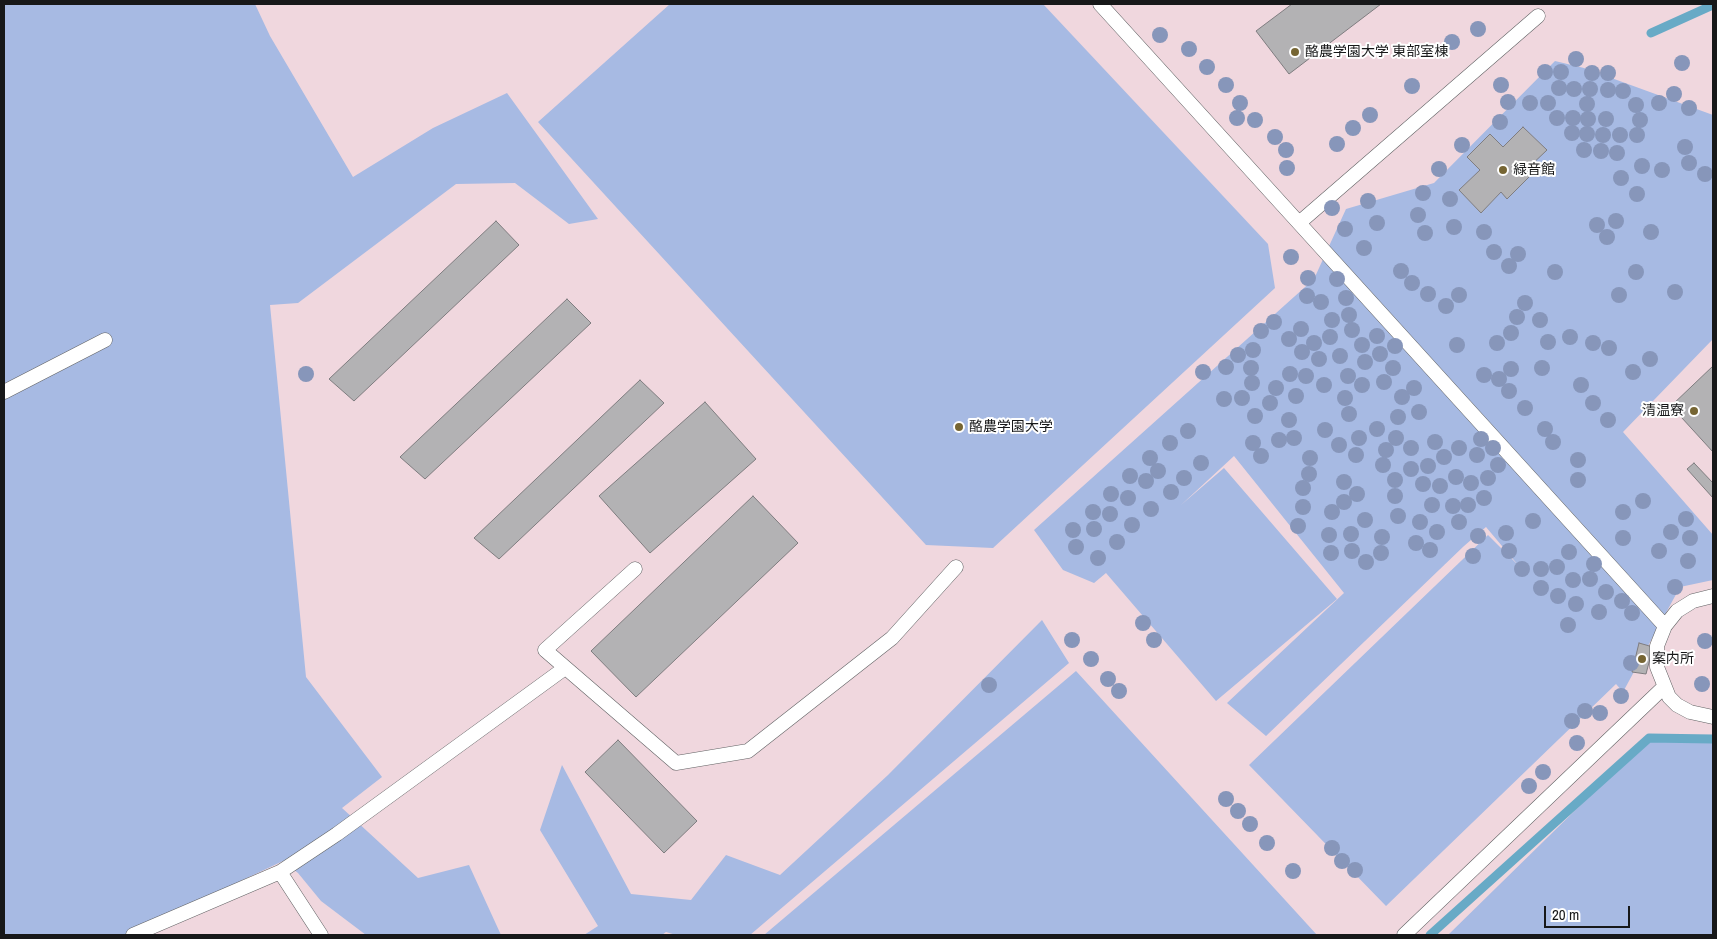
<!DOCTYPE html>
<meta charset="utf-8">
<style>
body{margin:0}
#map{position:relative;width:1717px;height:939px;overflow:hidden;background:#e7e8eb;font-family:"Archivo Narrow",sans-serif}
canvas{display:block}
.frame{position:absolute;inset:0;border:5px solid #171819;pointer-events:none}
.scale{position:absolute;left:1544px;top:906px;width:86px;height:22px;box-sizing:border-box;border:2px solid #171819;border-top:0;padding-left:6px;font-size:15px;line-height:18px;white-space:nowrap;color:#171819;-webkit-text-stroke:4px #fff;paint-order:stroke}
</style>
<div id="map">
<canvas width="1717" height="939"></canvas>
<div class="frame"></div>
<div class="scale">20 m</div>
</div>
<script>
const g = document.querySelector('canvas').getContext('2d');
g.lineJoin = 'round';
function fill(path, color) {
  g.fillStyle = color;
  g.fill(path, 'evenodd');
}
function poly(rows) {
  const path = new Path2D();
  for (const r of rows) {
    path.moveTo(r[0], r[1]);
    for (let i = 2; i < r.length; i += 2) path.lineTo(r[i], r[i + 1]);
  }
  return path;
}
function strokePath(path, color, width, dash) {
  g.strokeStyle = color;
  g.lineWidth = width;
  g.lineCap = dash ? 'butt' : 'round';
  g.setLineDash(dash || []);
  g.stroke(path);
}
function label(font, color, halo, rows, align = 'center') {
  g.font = font + ' "Archivo Narrow","Noto Sans JP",sans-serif';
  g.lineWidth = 4;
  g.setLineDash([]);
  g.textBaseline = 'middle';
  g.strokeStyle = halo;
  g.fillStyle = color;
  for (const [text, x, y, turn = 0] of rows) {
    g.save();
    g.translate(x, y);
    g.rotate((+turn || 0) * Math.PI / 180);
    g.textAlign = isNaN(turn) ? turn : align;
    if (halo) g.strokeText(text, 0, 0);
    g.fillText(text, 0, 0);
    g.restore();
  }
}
fill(poly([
 [161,4,1713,4,1713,935,36,935]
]), '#f0d7de');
fill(poly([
 [4,4,255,4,270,36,353,177,433,128,507,93,598,219,569,224,515,183,456,184,298,303,270,305,306,677,382,777,342,808,418,878,469,865,501,935,366,935,321,901,298,873,283,861,126,935,4,935],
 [670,4,1043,4,1268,244,1275,288,993,548,926,545,538,122],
 [1555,61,1584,68,1713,115,1713,339,1623,432,1713,535,1713,580,1680,587,1623,692,1616,684,1386,906,1249,765,1488,535,1518,565,1486,527,1464,546,1266,736,1227,703,1344,593,1234,456,1181,505,1224,468,1337,599,1216,701,1106,573,1094,583,1063,570,1034,530,1314,279,1346,209,1434,183],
 [1042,620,1069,663,750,935,676,935,666,932,662,935,584,935,598,926,540,830,562,765,631,894,691,900,726,855,780,875,888,775],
 [1076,671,1317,935,764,935],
 [1649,738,1713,743,1713,935,1448,935]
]), '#a7bae3');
strokePath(poly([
 [1651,33,1713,5],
 [1430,935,1649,738,1713,739]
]), '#68aac6', 9);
const building = poly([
 [1292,4,1381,4,1289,74,1256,31,1292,4],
 [1523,127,1547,150,1527,169,1532,174,1507,199,1501,192,1481,213,1459,190,1480,170,1467,157,1490,134,1503,147,1523,127],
 [496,221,519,245,354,401,329,379,496,221],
 [567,299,591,323,425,479,400,457,567,299],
 [1713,366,1713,452,1671,406,1713,366],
 [640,380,664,403,499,559,474,538,640,380],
 [705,402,756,459,650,553,599,496,705,402],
 [1694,463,1713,483,1713,498,1687,469,1694,463],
 [753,496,798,543,636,697,591,651,753,496],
 [1639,643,1653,647,1646,674,1632,672,1639,643],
 [618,740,697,821,664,853,585,772,618,740]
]);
fill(building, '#b3b2b4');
strokePath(building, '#7f7d80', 1);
const lane = poly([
 [1100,4,1665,626],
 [1299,223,1538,16],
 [4,392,105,340],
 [635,569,545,650,676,763,748,751,892,638,956,567],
 [1713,596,1693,601,1677,611,1665,626,1657,646,1657,667,1669,697,1677,705,1690,712,1713,717],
 [133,935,280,872],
 [321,935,280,872,337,834,565,668],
 [1404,935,1664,687]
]);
strokePath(lane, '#616264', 15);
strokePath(lane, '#fff', 14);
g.fillStyle = '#8796ba';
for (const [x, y] of [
 [1478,29],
 [1160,35],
 [1452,42],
 [1189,49],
 [1576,59],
 [1682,63],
 [1207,67],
 [1545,72],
 [1561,72],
 [1592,73],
 [1608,73],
 [1226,85],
 [1501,85],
 [1412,86],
 [1559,88],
 [1574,89],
 [1590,89],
 [1608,90],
 [1623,91],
 [1674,94],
 [1508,102],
 [1240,103],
 [1530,103],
 [1548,103],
 [1659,103],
 [1587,104],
 [1636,105],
 [1689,108],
 [1370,115],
 [1237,118],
 [1557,118],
 [1573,118],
 [1588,119],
 [1606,119],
 [1255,120],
 [1640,120],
 [1500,122],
 [1353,128],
 [1572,133],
 [1587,134],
 [1603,135],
 [1620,135],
 [1637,135],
 [1275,137],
 [1337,144],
 [1462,145],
 [1685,147],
 [1286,150],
 [1584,150],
 [1601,151],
 [1617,153],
 [1689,163],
 [1642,166],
 [1287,168],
 [1439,169],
 [1662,170],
 [1705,174],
 [1621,178],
 [1423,193],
 [1637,194],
 [1450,199],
 [1368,201],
 [1332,208],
 [1418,215],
 [1616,221],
 [1377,223],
 [1597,225],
 [1454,227],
 [1345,229],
 [1484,232],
 [1651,232],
 [1425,233],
 [1607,237],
 [1364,248],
 [1494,252],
 [1518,254],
 [1291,257],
 [1509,266],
 [1401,271],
 [1555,272],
 [1636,272],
 [1308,278],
 [1337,279],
 [1412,283],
 [1675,292],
 [1428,294],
 [1459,295],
 [1619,295],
 [1307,296],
 [1346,298],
 [1321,302],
 [1525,303],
 [1446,306],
 [1349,315],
 [1517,317],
 [1332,320],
 [1540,320],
 [1274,322],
 [1301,329],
 [1352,330],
 [1261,331],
 [1511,333],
 [1377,336],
 [1330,337],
 [1570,337],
 [1289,339],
 [1548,342],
 [1314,343],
 [1497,343],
 [1593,343],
 [1362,345],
 [1457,345],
 [1395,346],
 [1609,348],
 [1253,350],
 [1302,352],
 [1380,354],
 [1238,355],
 [1340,356],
 [1319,359],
 [1650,359],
 [1365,362],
 [1226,367],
 [1251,368],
 [1393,368],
 [1542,368],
 [1511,369],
 [1203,372],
 [1633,372],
 [306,374],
 [1290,374],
 [1484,375],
 [1306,376],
 [1348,376],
 [1499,379],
 [1384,382],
 [1252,383],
 [1324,385],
 [1362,385],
 [1581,385],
 [1276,388],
 [1414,388],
 [1509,391],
 [1296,396],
 [1402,397],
 [1242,398],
 [1345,398],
 [1224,399],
 [1270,403],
 [1593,403],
 [1525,408],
 [1419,412],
 [1349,414],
 [1255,416],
 [1398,417],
 [1289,420],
 [1608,420],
 [1377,429],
 [1545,429],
 [1325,430],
 [1188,431],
 [1294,438],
 [1359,438],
 [1396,438],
 [1481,439],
 [1279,440],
 [1435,442],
 [1553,442],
 [1170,443],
 [1253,443],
 [1339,445],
 [1411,448],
 [1459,448],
 [1493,448],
 [1386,450],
 [1356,455],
 [1477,455],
 [1261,456],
 [1444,457],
 [1150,458],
 [1310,458],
 [1578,460],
 [1201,463],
 [1383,465],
 [1498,465],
 [1428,466],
 [1411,469],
 [1158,471],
 [1309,474],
 [1130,476],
 [1456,477],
 [1184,478],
 [1488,478],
 [1395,480],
 [1578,480],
 [1146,481],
 [1344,482],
 [1471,483],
 [1423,484],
 [1440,486],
 [1303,488],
 [1171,492],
 [1111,494],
 [1357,494],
 [1395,496],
 [1128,498],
 [1484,498],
 [1643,501],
 [1344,502],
 [1432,505],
 [1468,505],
 [1453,506],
 [1303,507],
 [1151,509],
 [1093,512],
 [1332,512],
 [1623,512],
 [1110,514],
 [1398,516],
 [1686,519],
 [1365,520],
 [1533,521],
 [1420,522],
 [1459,522],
 [1132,525],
 [1298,526],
 [1094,529],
 [1073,530],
 [1437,532],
 [1671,532],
 [1506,533],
 [1351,534],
 [1329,535],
 [1478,536],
 [1382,537],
 [1623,538],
 [1690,538],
 [1117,542],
 [1416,543],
 [1076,547],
 [1430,550],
 [1352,551],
 [1509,551],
 [1659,551],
 [1569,552],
 [1331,553],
 [1381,553],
 [1473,556],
 [1098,558],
 [1688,561],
 [1366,562],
 [1594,564],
 [1557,567],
 [1522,569],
 [1541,569],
 [1590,579],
 [1573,580],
 [1675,587],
 [1541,588],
 [1606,592],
 [1558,596],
 [1622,601],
 [1576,604],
 [1599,612],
 [1632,613],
 [1143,623],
 [1568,625],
 [1072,640],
 [1154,640],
 [1705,641],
 [1091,659],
 [1631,663],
 [1108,679],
 [1702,684],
 [989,685],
 [1119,691],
 [1621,696],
 [1585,711],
 [1600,713],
 [1572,721],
 [1577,743],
 [1543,772],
 [1529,786],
 [1226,799],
 [1238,811],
 [1250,824],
 [1267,843],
 [1332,848],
 [1342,861],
 [1355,870],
 [1293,871]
]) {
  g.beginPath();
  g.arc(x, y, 8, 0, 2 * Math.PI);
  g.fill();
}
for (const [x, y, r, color] of [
 [1295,52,5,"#766533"],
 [1503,170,5,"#766533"],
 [1694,411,5,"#766533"],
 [959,427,5,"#766533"],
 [1642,659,5,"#766533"]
]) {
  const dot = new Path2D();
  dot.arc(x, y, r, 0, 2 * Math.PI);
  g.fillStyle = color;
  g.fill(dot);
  strokePath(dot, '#fff', 2);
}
label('14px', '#171819', '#fff', [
 ["酪農学園大学 東部室棟",1305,52],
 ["緑音館",1513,170],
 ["清温寮",1684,411,"right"],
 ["酪農学園大学",969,427],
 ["案内所",1652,659]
], 'left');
</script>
